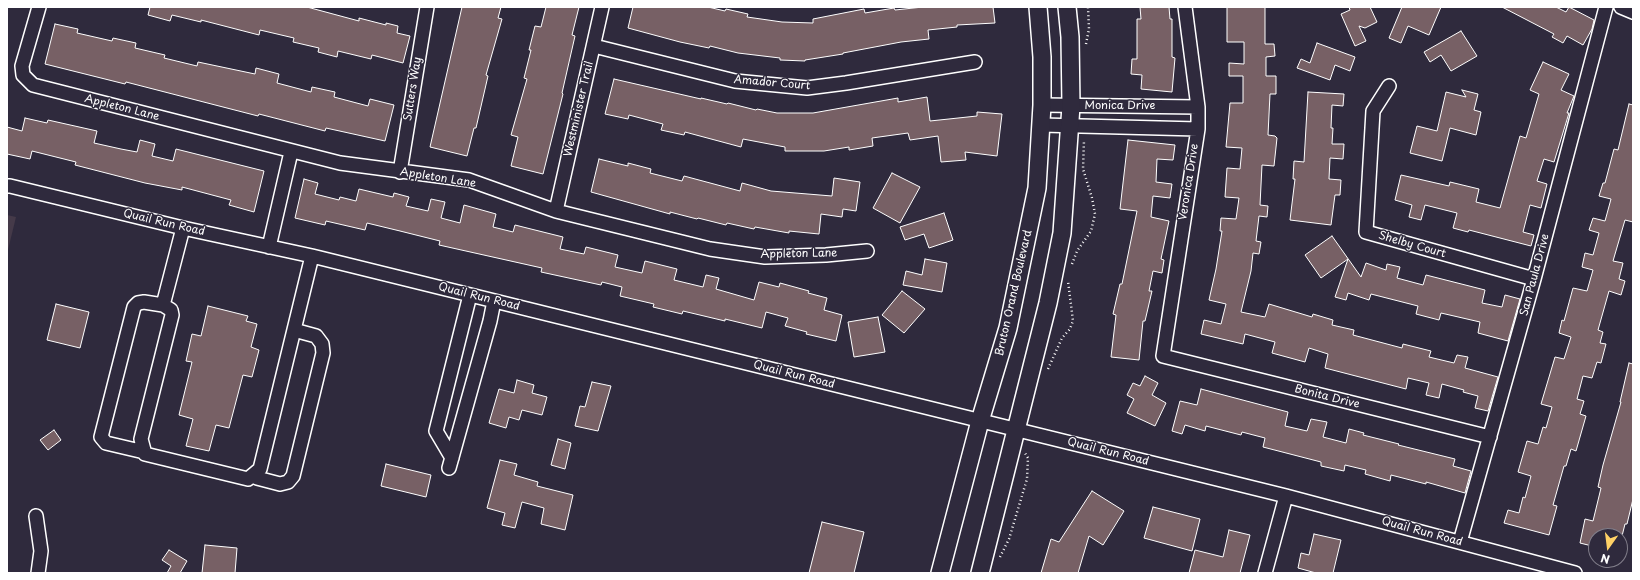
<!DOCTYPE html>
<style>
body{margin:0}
#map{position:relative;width:1640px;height:580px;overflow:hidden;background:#2f2a3d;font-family:"Playpen Sans",sans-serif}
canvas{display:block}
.frame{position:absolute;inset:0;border:8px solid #fff;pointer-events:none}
.north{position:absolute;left:1588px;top:528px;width:40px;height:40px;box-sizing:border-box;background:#2f2a3d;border:1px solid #827f8b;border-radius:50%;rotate:194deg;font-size:11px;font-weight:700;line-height:16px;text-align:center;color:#fff}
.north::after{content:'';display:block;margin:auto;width:14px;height:18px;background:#ffd166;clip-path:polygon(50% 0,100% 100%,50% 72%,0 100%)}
</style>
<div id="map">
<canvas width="1640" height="580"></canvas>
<div class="frame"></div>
<div class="north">N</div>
</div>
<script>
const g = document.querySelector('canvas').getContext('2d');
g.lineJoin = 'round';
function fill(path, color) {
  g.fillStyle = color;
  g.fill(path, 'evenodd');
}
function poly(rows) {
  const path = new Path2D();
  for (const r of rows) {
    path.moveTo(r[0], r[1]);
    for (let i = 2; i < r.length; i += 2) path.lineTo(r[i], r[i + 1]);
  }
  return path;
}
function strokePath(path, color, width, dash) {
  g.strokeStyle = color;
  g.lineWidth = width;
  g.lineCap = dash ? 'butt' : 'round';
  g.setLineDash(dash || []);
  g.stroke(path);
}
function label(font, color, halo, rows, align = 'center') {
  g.font = font + ' "Playpen Sans",sans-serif';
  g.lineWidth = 3;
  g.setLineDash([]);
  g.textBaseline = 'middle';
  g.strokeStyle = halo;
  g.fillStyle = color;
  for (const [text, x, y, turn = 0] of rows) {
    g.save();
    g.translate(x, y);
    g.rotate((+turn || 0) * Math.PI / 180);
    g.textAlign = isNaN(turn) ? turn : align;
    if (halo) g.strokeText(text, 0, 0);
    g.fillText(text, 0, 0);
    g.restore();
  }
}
fill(poly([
 [7,215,16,217,7,254]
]), '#453a49');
const building = poly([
 [150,7,307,7,359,21,359,18,386,25,386,23,398,26,397,33,410,36,403,63,372,55,371,59,338,51,337,57,318,52,319,48,293,42,294,38,260,30,259,35,201,20,201,22,172,15,170,21,148,15,150,7],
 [462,7,501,7,498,18,502,19,486,75,488,76,476,128,474,128,467,156,430,147,462,7],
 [546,7,579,7,572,35,575,36,562,93,563,94,543,174,511,166,518,137,511,135,527,79,524,78,531,50,529,50,535,26,541,27,546,7],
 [633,7,708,7,725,11,726,9,748,14,747,17,782,22,813,23,813,19,864,9,865,13,894,8,895,10,923,7,993,7,995,23,957,25,957,27,928,30,929,39,901,42,843,53,843,54,805,60,805,61,780,60,780,58,738,53,710,46,709,48,680,42,628,28,633,7],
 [1140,7,1169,7,1170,19,1172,19,1172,57,1175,58,1172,92,1141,89,1142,75,1131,74,1132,59,1137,59,1137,19,1141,19,1140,7],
 [1227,7,1265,7,1265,44,1274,44,1275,56,1266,57,1266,76,1276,76,1276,94,1270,94,1268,135,1275,136,1277,138,1274,166,1262,165,1260,205,1268,206,1267,217,1259,216,1256,241,1261,242,1259,254,1253,253,1251,271,1241,312,1265,317,1269,304,1312,317,1313,314,1333,320,1332,325,1354,330,1353,335,1402,348,1403,344,1431,351,1429,357,1454,363,1457,355,1468,357,1465,368,1498,377,1488,411,1475,408,1478,396,1463,392,1464,390,1442,384,1439,398,1426,395,1429,383,1408,378,1406,389,1325,368,1328,354,1309,348,1305,362,1272,353,1275,342,1245,334,1243,344,1201,334,1204,320,1221,324,1226,304,1209,300,1216,269,1222,231,1220,231,1221,218,1236,219,1239,198,1225,197,1227,168,1240,169,1242,148,1226,147,1230,103,1243,103,1243,76,1229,76,1229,63,1244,64,1244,42,1227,42,1227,7],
 [1349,7,1370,7,1377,22,1365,28,1359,26,1366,41,1355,46,1341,14,1350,10,1349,7],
 [1402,7,1441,7,1429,35,1408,26,1401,43,1389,38,1402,7],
 [1502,7,1556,7,1566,12,1569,7,1594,20,1592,29,1583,45,1567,36,1563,43,1552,37,1554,34,1502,7],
 [55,24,78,29,77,33,112,41,113,38,136,43,135,48,165,55,164,58,197,66,198,62,255,74,256,68,279,74,277,83,311,92,312,87,335,92,334,97,368,106,370,99,394,105,385,141,326,128,325,131,259,114,258,116,126,82,125,84,45,64,55,24],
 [1461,31,1477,56,1451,71,1441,55,1430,62,1424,52,1461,31],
 [1317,43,1355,57,1350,71,1335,65,1330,80,1297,68,1301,59,1310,63,1317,43],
 [1543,62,1569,74,1561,90,1574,96,1567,113,1569,113,1554,162,1544,159,1537,181,1547,184,1541,208,1530,205,1523,232,1534,235,1531,246,1469,230,1468,232,1453,228,1457,213,1425,205,1421,220,1409,217,1412,205,1395,200,1401,175,1449,186,1450,182,1479,189,1476,202,1500,208,1520,136,1526,138,1539,94,1530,90,1543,62],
 [614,79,701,99,701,98,727,104,728,103,756,110,757,109,777,113,813,113,898,98,898,102,927,97,930,121,977,116,977,112,1002,114,997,156,965,152,966,160,941,162,938,136,910,140,908,133,872,138,873,146,849,150,849,147,824,151,785,151,785,147,743,139,741,147,685,132,684,135,661,130,663,124,629,115,628,119,605,114,614,79],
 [1462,90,1478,94,1474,110,1481,112,1476,135,1450,128,1442,161,1410,153,1417,126,1437,131,1446,92,1466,97,1462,90],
 [1308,92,1344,94,1343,106,1332,105,1331,128,1333,128,1332,144,1344,144,1343,159,1330,158,1329,179,1341,180,1340,195,1335,195,1331,225,1290,220,1295,179,1293,179,1294,161,1304,162,1308,92],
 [1629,104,1633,105,1633,222,1625,220,1613,261,1623,263,1619,279,1625,281,1621,295,1609,291,1598,330,1603,332,1600,343,1606,344,1601,363,1597,362,1592,378,1583,376,1577,399,1584,401,1580,414,1586,416,1576,451,1571,449,1566,466,1564,466,1553,505,1557,506,1549,535,1504,523,1508,510,1519,513,1523,497,1525,498,1531,476,1518,472,1527,441,1538,444,1543,427,1546,428,1552,407,1541,404,1555,357,1564,359,1571,337,1559,333,1562,320,1564,321,1573,288,1587,291,1593,270,1582,267,1585,253,1593,255,1599,233,1589,230,1593,218,1605,221,1611,199,1599,196,1603,183,1605,183,1614,149,1618,150,1629,104],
 [25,118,47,123,48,120,97,131,94,143,121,149,137,152,140,140,155,144,152,156,173,161,176,149,264,171,254,212,229,205,231,200,182,187,182,190,145,183,75,165,76,162,32,151,30,159,7,154,7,127,22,131,25,118],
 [1128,140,1175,145,1173,160,1157,159,1156,182,1172,184,1170,198,1153,196,1151,217,1169,221,1161,259,1164,260,1162,273,1153,271,1149,291,1152,291,1145,321,1143,321,1139,360,1111,357,1116,315,1113,314,1120,284,1122,284,1137,211,1120,209,1128,140],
 [599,159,628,166,628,163,651,169,650,173,682,181,684,176,740,191,742,183,771,191,832,196,834,178,860,182,856,211,843,209,842,217,821,214,819,234,789,231,789,233,755,227,754,229,727,223,726,225,698,218,697,219,670,212,670,214,591,192,599,159],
 [892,173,920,187,900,223,873,208,892,173],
 [304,179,318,183,315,194,339,200,340,197,356,201,359,189,393,197,394,193,409,197,406,206,428,211,431,199,445,202,441,218,460,223,464,205,496,214,493,227,513,232,515,225,563,237,560,249,584,254,586,247,618,255,615,267,642,273,645,261,677,269,674,280,703,287,706,275,719,278,716,289,754,300,759,282,779,287,780,283,809,291,808,293,827,298,824,310,842,315,836,341,806,334,807,332,785,326,788,318,766,312,762,328,725,319,725,321,683,311,682,314,653,307,654,304,620,296,622,287,602,282,601,285,541,272,542,268,439,245,440,241,400,231,367,223,365,230,326,221,325,225,295,218,304,179],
 [944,213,953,240,929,248,924,234,905,240,900,227,944,213],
 [1332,236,1361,277,1366,263,1386,270,1387,264,1400,267,1397,278,1423,285,1426,275,1485,290,1482,303,1502,307,1505,295,1520,299,1508,341,1478,333,1480,322,1441,313,1439,320,1416,314,1418,306,1371,294,1369,300,1348,293,1346,300,1335,297,1348,259,1321,278,1305,255,1332,236],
 [925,259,947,263,942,292,903,285,906,271,922,275,925,259],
 [902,291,925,309,904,333,882,315,902,291],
 [56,304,89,312,80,348,47,340,56,304],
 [208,306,248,316,246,321,257,324,251,347,259,350,252,377,243,375,229,428,216,425,209,451,186,446,193,419,179,415,192,362,186,361,192,334,201,336,208,306],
 [878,317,885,352,854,357,848,322,878,317],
 [1629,363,1633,364,1633,499,1627,524,1625,524,1622,536,1596,536,1596,547,1580,543,1585,519,1593,521,1601,488,1598,487,1603,465,1621,402,1620,402,1629,363],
 [1145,376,1158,383,1152,395,1166,403,1155,426,1127,413,1134,399,1127,395,1133,383,1140,386,1145,376],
 [517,380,534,385,532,393,547,397,542,415,522,410,519,420,509,417,506,428,489,423,499,389,514,393,517,380],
 [592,382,611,386,598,431,575,426,580,406,585,407,592,382],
 [1201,389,1288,412,1285,426,1307,431,1311,419,1327,422,1323,437,1346,443,1349,429,1364,433,1363,435,1399,444,1398,445,1455,459,1453,466,1471,471,1465,493,1426,482,1426,484,1391,475,1390,481,1365,474,1366,470,1345,465,1344,471,1321,466,1321,462,1263,447,1265,438,1242,432,1241,435,1206,426,1205,431,1185,425,1182,434,1172,431,1180,401,1197,405,1201,389],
 [54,430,61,440,48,450,40,440,54,430],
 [558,439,571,443,565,469,551,465,558,439],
 [500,460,517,464,514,475,538,482,537,486,573,495,565,530,541,524,544,508,522,502,515,528,502,525,505,513,487,508,500,460],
 [386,464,431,475,426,497,381,486,386,464],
 [1092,491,1124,511,1103,545,1089,536,1078,573,1041,573,1051,539,1059,542,1092,491],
 [1153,507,1200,519,1192,551,1144,538,1153,507],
 [822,522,864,532,854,573,809,573,822,522],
 [1229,530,1250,535,1240,573,1189,573,1195,550,1223,557,1229,530],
 [1314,534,1341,540,1333,573,1316,573,1298,568,1301,553,1309,555,1314,534],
 [205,545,237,548,235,573,202,573,205,545],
 [169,550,187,561,180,573,167,573,171,566,162,560,169,550]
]);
fill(building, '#776065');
strokePath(building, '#fff', 1);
const minor = poly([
 [39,7,22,66,23,75,33,85,340,163,469,180,556,211,710,249,765,257,826,255,867,251],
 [1185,7,1198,107,1198,129,1163,356,1490,437],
 [1621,7,1633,12],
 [594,46,735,81,807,88,846,83,975,62],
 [1389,86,1373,111,1366,232,1534,279],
 [1042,105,1198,107],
 [1042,125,1198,129],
 [400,172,427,7],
 [7,186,10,186,183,228,312,256,1286,496,1575,573],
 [556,211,602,7],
 [183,228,163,305,171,310,172,315,141,439,145,454,248,479,260,469,312,256],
 [269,247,291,152],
 [144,450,140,451,106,443,101,437,134,307,138,303,144,302,163,305],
 [452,458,436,431,470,295],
 [449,468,490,321,494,301],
 [254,474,257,478,280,484,288,482,293,476,323,353,322,344,316,336,294,330],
 [36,516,41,551,38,573],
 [1460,542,1534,279,1606,7],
 [1265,573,1286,496]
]);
const major = poly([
 [940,573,980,421,1008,328,1037,188,1042,105,1042,57,1038,7],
 [980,573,1048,303,1062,233,1071,106,1070,37,1067,7]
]);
strokePath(minor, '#fff', 16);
strokePath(major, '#fff', 20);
strokePath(poly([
 [1086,44,1089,29,1088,7],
 [7,201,11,201],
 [1072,264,1077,251,1091,231,1095,214,1092,198,1083,169,1084,140],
 [1048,369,1062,338,1070,329,1073,321,1068,281],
 [1000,557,1009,539,1027,479,1028,458,1025,453]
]), '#fff', 2.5, [1, 3]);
strokePath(minor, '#2f2a3d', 13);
strokePath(major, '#2f2a3d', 17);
label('11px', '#fff', '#2f2a3d', [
 ["Amador Court",772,83,5],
 ["Sutters Way",413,89,-81],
 ["Monica Drive",1120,106],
 ["Appleton Lane",122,108,14],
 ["Westminister Trail",579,109,-77],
 ["Appleton Lane",438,178,9],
 ["Veronica Drive",1189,182,-81],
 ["Quail Run Road",164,223,13],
 ["Shelby Court",1412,245,16],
 ["Appleton Lane",799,254,-1],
 ["San Paula Drive",1535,275,-75],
 ["Bruton Orand Boulevard",1014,293,-77],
 ["Quail Run Road",479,297,14],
 ["Quail Run Road",794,375,14],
 ["Bonita Drive",1327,397,14],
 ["Quail Run Road",1108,452,14],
 ["Quail Run Road",1422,532,15]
]);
</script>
